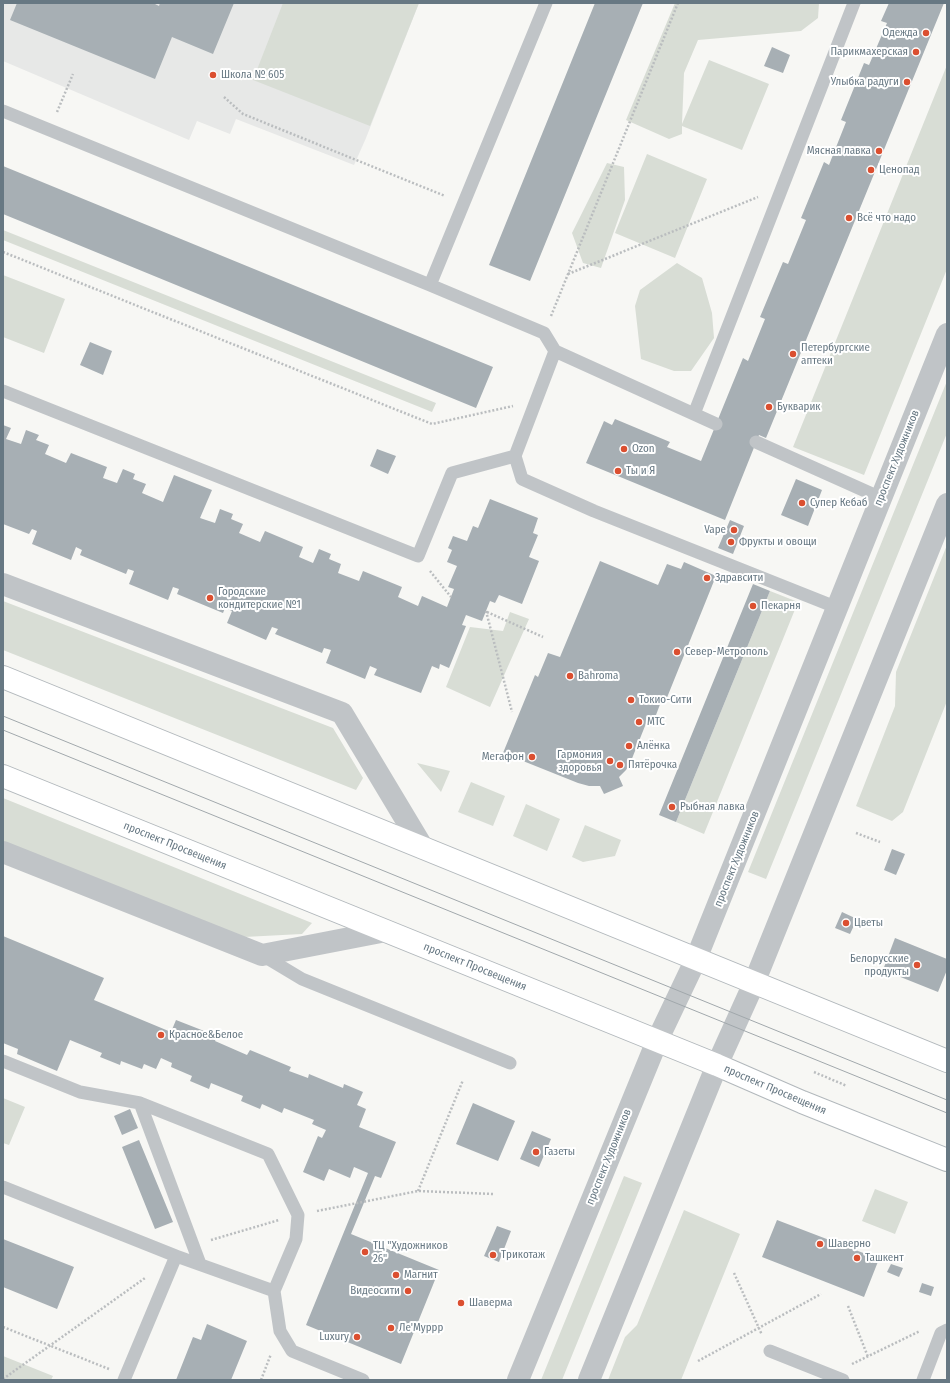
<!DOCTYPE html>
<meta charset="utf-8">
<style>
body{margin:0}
#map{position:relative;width:950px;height:1383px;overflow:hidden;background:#f7f7f4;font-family:"Fira Sans Condensed",sans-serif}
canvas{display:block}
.frame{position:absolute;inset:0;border:4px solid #677883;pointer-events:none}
</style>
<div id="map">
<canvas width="950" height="1383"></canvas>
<div class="frame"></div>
</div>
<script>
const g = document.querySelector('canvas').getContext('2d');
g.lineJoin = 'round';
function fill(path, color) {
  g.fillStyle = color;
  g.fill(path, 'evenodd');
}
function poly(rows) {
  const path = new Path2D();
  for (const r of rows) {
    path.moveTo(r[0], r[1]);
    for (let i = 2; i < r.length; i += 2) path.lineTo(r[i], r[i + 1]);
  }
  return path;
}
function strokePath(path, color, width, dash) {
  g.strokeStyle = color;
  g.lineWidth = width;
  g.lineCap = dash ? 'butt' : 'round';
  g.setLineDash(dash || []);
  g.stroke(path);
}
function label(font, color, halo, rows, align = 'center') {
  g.font = font + ' "Fira Sans Condensed",sans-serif';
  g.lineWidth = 4;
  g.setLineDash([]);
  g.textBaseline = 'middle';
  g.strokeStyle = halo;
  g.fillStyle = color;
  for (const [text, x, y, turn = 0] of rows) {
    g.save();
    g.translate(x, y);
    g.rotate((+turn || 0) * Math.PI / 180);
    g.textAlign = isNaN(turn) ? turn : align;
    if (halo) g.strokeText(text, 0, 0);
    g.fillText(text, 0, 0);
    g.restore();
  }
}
fill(poly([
 [3,3,419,3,366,138,354,165,236,119,230,134,197,121,189,140,3,61]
]), '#e7e8e7');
fill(poly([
 [283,3,419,3,370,126,253,80],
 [675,3,819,3,818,18,801,31,698,40,684,73,682,124,709,60,769,84,742,150,682,126,682,134,669,139,626,120],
 [947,65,947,269,864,475,793,447],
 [647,154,707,179,675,258,615,233],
 [607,163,624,167,625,200,601,268,583,263,572,233],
 [3,230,436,403,432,412,3,240],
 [677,263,702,278,712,313,714,338,691,371,674,371,641,359,635,306,640,290],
 [3,275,65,299,44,353,3,337],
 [947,381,947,433,766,879,748,872],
 [947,545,947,701,903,812,892,821,856,806,895,706,896,672],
 [770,591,798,602,704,834,676,822],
 [3,601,333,728,363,778,356,790,3,650],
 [510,612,529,619,490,707,446,687,470,627,503,631],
 [417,763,450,771,441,792],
 [471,782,505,796,493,826,458,812],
 [3,798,312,923,302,934,244,937,3,842],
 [526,804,560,819,547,851,513,836],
 [585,825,621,840,615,856,583,862,572,857],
 [3,1098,25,1107,9,1145,3,1143],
 [624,1176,642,1183,562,1380,541,1380],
 [875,1189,908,1202,895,1234,862,1221],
 [684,1210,740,1234,681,1380,608,1380,625,1337,637,1325],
 [3,1356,53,1376,51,1380,3,1380]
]), '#d8ddd5');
fill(poly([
 [17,3,153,3,159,6,160,3,234,3,213,54,172,37,155,79,10,20],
 [595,3,643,3,530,281,489,265],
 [889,3,944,3,766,438,759,435,725,520,586,463,604,421,612,425,615,419,670,442,667,447,701,461,743,358,748,361,765,319,760,317,783,262,788,264,806,220,801,218,824,162,829,165,846,122,841,120,864,63,869,65,887,23,881,21],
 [772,47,790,55,783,73,764,66],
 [3,166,493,367,476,408,3,214],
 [90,342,112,351,103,375,80,365],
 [3,425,11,428,6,439,21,444,26,430,39,435,36,440,49,445,45,454,66,463,71,453,107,467,103,478,117,483,123,469,135,474,133,479,146,484,142,493,163,502,174,475,212,490,200,518,215,523,220,509,233,514,231,519,243,524,239,533,260,542,265,531,303,547,299,557,313,563,319,549,331,554,329,559,341,564,338,573,359,581,363,571,402,587,398,597,418,606,422,596,447,607,454,589,448,587,457,566,447,562,452,550,448,548,453,536,467,541,473,526,478,528,490,499,538,518,533,533,538,535,529,557,539,561,522,604,499,595,495,603,490,601,482,621,466,615,462,625,466,626,449,668,440,664,439,669,432,666,421,693,374,675,377,669,370,666,365,679,326,663,331,650,324,648,322,653,275,634,278,629,272,627,266,640,227,623,232,611,225,608,223,613,177,594,179,589,173,587,168,600,129,584,134,571,128,569,126,574,80,555,82,550,76,547,71,560,32,544,37,531,32,529,29,534,3,524],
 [377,449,396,456,388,474,370,466],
 [796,479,822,490,808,526,781,515],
 [730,520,744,526,733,554,718,548],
 [600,561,658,585,667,564,681,569,684,562,716,576,666,700,662,699,653,723,647,721,631,761,626,770,619,777,623,786,604,794,600,786,589,786,578,783,503,753,535,675,538,677,548,653,560,657],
 [753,584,770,591,676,822,659,815],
 [892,849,905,854,896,875,884,870],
 [842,912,857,919,850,934,835,928],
 [3,936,104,978,94,1000,171,1032,176,1020,217,1036,215,1041,247,1055,250,1050,291,1067,289,1071,308,1078,309,1074,343,1088,344,1084,363,1092,357,1105,366,1109,359,1127,396,1142,381,1178,375,1176,351,1234,439,1270,401,1364,306,1325,368,1173,354,1167,350,1178,329,1169,324,1181,303,1172,318,1136,322,1138,326,1130,312,1124,314,1120,284,1108,282,1113,262,1104,260,1109,241,1101,243,1096,211,1083,209,1089,190,1081,192,1076,171,1067,172,1063,161,1058,156,1069,144,1064,142,1069,121,1061,120,1065,100,1057,102,1053,70,1040,57,1071,17,1054,18,1049,3,1043],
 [895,938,947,959,947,970,938,992,883,970],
 [473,1103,515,1121,498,1161,456,1144],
 [130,1109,138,1128,122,1135,114,1116],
 [532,1131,551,1139,539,1167,520,1159],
 [139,1140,173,1222,155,1229,122,1147],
 [777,1220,879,1259,864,1297,762,1257],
 [497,1226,511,1231,499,1262,484,1256],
 [3,1239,74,1267,57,1309,3,1287],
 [891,1264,903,1268,899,1277,887,1272],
 [922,1283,934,1287,931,1296,919,1292],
 [207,1324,247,1341,231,1380,176,1380,193,1337,201,1340]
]), '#a7afb4');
const secondary = poly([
 [3,677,947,1061],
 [3,776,717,1065,802,1102,947,1160]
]);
strokePath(secondary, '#b2b8bc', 24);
strokePath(poly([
 [224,97,243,114,445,196],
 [57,112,73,74],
 [3,252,432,424,513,406],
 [568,274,758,197],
 [551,316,678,3],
 [430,571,451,597],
 [486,611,512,712],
 [487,612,543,637],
 [856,833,880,842],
 [814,1072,847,1086],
 [418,1191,463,1080],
 [317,1211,418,1191,494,1194],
 [211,1240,279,1220],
 [734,1273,762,1335],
 [848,1306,868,1357],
 [3,1327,109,1369],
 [698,1361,821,1294],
 [852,1364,920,1331],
 [3,1379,145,1278],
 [261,1380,271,1354]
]), '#babdbf', 2.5, [2, 2]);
strokePath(poly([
 [3,111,430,285,544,333,555,351,716,424],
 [430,285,546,3],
 [555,351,515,456,522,479,594,511,838,608],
 [3,391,418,556,452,473,515,456],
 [694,414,854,3],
 [756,442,881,498],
 [262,955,302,979,510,1063],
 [3,1061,80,1092,140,1103,268,1154,298,1215,296,1239,274,1291,280,1331,292,1351,363,1380],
 [140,1103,200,1264],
 [3,1187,176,1256,274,1291],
 [770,1351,843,1380],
 [124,1380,176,1256],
 [923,1380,941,1333,947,1330]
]), '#c0c4c7', 13);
strokePath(poly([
 [3,584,342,713,423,848],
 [3,852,262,955,386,931]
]), '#c0c4c7', 22);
strokePath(poly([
 [518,1380,657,1041,696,959,947,334],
 [589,1380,717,1065,754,983,947,504]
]), '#c0c4c7', 22);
strokePath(secondary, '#fff', 22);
strokePath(poly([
 [3,716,947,1100],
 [3,730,947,1113]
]), '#a1a8ac', 1);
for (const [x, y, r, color] of [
 [926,33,4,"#db4f30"],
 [916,52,4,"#db4f30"],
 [213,75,4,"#db4f30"],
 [907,82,4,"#db4f30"],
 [879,151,4,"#db4f30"],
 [871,170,4,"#db4f30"],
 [849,218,4,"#db4f30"],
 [793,354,4,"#db4f30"],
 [769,407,4,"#db4f30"],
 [624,449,4,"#db4f30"],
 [618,471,4,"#db4f30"],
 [802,503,4,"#db4f30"],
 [734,530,4,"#db4f30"],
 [731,542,4,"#db4f30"],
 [707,578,4,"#db4f30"],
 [210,598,4,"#db4f30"],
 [753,606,4,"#db4f30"],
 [677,652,4,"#db4f30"],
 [570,676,4,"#db4f30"],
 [631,700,4,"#db4f30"],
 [639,722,4,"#db4f30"],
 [629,746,4,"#db4f30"],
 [532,757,4,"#db4f30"],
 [610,761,4,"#db4f30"],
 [620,765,4,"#db4f30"],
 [672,807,4,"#db4f30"],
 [846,923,4,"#db4f30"],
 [917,965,4,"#db4f30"],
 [161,1035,4,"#db4f30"],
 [536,1152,4,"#db4f30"],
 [820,1244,4,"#db4f30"],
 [365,1252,4,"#db4f30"],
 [493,1255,4,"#db4f30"],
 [857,1258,4,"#db4f30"],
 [396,1275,4,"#db4f30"],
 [408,1291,4,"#db4f30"],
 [461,1303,4,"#db4f30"],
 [391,1328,4,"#db4f30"],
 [357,1337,4,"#db4f30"]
]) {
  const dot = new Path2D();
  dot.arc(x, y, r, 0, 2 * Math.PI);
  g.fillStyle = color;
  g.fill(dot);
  strokePath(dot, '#fff', 1.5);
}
label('11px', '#677883', '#fff', [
 ["Одежда",918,33,"right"],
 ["Парикмахерская",908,52,"right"],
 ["Школа № 605",221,75],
 ["Улыбка радуги",899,82,"right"],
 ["Мясная лавка",871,151,"right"],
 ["Ценопад",879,170],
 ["Всё что надо",857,218],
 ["Петербургские",801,348],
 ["аптеки",801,361],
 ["Букварик",777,407],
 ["Ozon",632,449],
 ["Ты и Я",626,471],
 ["Супер Кебаб",810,503],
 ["Vape",726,530,"right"],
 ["Фрукты и овощи",739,542],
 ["Здравсити",715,578],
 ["Городские",218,592],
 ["кондитерские №1",218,605],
 ["Пекарня",761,606],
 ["Север-Метрополь",685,652],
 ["Bahroma",578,676],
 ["Токио-Сити",639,700],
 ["МТС",647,722],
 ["Алёнка",637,746],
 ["Гармония",602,755,"right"],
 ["здоровья",602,768,"right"],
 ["Мегафон",524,757,"right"],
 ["Пятёрочка",628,765],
 ["Рыбная лавка",680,807],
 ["Цветы",854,923],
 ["Белорусские",909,959,"right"],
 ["продукты",909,972,"right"],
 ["Красное&Белое",169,1035],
 ["Газеты",544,1152],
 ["Шаверно",828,1244],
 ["ТЦ \"Художников",373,1246],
 ["26\"",373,1259],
 ["Трикотаж",501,1255],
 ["Ташкент",865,1258],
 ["Магнит",404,1275],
 ["Видеосити",400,1291,"right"],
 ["Шаверма",469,1303],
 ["Ле'Муррр",399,1328],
 ["Luxury",349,1337,"right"]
], 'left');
label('11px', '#677883', '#fff', [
 ["проспект Художников",897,458,-68],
 ["проспект Просвещения",175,846,22],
 ["проспект Художников",737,859,-68],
 ["проспект Просвещения",475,967,22],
 ["проспект Просвещения",775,1090,23],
 ["проспект Художников",609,1157,-68]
]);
</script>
